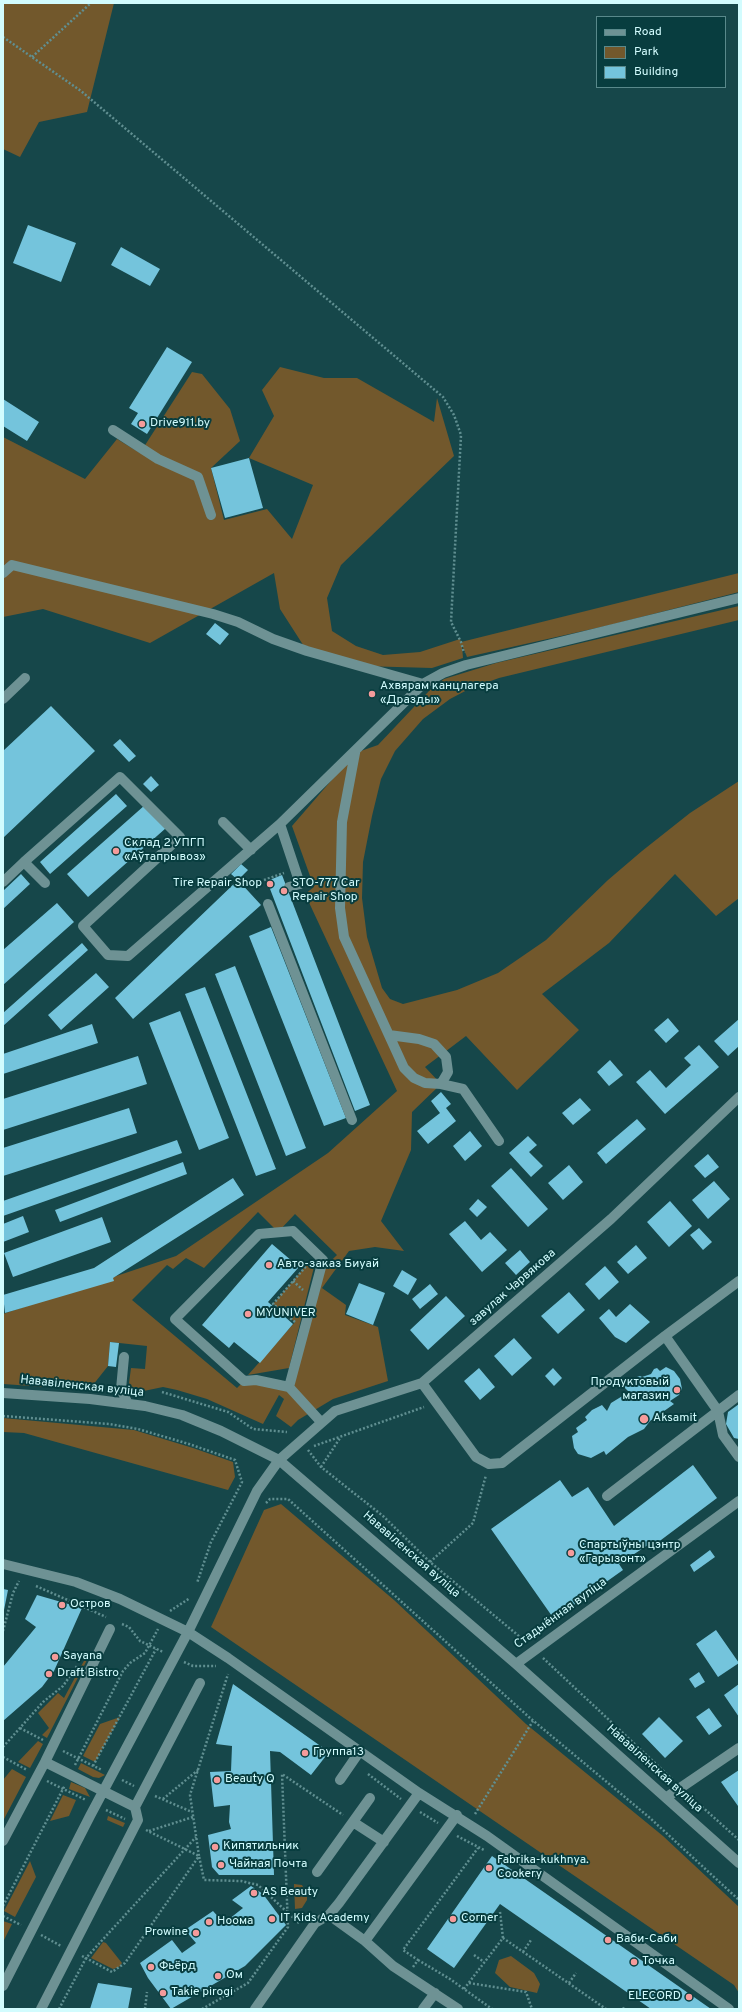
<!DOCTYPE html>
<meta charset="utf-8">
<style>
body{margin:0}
#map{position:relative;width:742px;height:2012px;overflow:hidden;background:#16474a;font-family:Overpass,sans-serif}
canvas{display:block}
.frame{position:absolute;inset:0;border:4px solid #d2fcfe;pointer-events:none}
.legend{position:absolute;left:596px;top:16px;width:130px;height:72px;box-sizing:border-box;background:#083d3f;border:1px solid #59898b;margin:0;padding:5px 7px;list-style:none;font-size:12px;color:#d2fcfe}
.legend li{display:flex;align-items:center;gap:8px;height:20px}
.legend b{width:20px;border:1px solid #59898b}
</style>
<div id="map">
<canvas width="742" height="2012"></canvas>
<div class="frame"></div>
<ul class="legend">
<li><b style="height:5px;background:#6e9294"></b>Road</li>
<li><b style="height:11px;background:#72582c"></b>Park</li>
<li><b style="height:11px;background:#74c4dc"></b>Building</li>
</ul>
</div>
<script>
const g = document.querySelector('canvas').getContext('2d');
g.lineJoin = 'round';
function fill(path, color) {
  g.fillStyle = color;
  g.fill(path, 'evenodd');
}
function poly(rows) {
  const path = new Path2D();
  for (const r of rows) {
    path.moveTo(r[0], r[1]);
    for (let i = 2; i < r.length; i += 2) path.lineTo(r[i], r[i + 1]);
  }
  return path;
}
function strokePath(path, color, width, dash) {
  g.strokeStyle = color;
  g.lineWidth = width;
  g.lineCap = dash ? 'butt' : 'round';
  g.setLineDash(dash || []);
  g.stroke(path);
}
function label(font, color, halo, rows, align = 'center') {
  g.font = font + ' Overpass,sans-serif';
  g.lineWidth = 4;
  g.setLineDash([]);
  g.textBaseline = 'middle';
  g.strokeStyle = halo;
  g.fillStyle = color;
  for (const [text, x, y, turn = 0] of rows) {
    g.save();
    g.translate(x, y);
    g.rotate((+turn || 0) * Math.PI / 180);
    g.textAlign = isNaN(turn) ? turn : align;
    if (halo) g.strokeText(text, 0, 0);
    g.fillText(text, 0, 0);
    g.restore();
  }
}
fill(poly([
 [3,3,114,3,87,112,39,122,20,157,3,149],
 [280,367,324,378,357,378,434,422,437,398,454,456,341,565,327,598,332,631,356,646,383,655,420,652,460,639,461,642,739,573,739,592,610,625,467,657,462,645,463,658,432,668,361,666,307,651,280,609,274,573,150,643,43,609,3,617,3,437,85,479,117,439,140,453,192,372,202,374,230,409,240,441,211,468,224,520,267,509,292,539,313,485,249,458,274,416,262,390],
 [739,606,739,620,499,678,471,688,450,699,423,719,395,751,381,779,372,816,363,862,362,898,367,937,382,988,390,999,403,1004,457,990,498,973,546,940,608,880,642,851,690,813,739,781,739,898,716,916,675,874,609,943,542,994,579,1030,517,1090,466,1036,425,1067,441,1084,412,1112,411,1150,381,1221,404,1251,375,1247,349,1251,322,1288,346,1305,345,1315,378,1327,388,1381,333,1399,298,1420,291,1427,276,1416,284,1399,279,1395,263,1424,207,1399,177,1390,163,1387,134,1393,129,1383,131,1368,145,1369,147,1346,110,1342,108,1366,89,1390,3,1384,3,1314,176,1256,328,1153,397,1091,305,894,314,887,292,826,355,753,378,745,429,691,444,679,496,663],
 [258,1212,278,1232,295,1214,337,1255,320,1271,289,1387,244,1381,237,1388,132,1300,167,1265,173,1269,186,1258,204,1268],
 [309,1262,314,1267,289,1368,248,1375,295,1322,273,1304],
 [3,1418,134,1430,193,1448,233,1462,235,1477,228,1490,24,1433,3,1432],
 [281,1504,394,1600,526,1724,663,1836,739,1907,739,1993,734,1985,211,1627,264,1510],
 [85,1659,87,1660,47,1738,42,1735,49,1728,38,1713,58,1693,64,1698],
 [120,1717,95,1762,83,1756,100,1724],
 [38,1741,43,1744,30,1768,18,1762],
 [81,1763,105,1775,99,1778,93,1777,78,1769],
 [12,1769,26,1777,3,1821,3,1780],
 [71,1782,85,1788,90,1797,69,1789],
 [63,1795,76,1800,69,1816,50,1821],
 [108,1816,125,1823,123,1827,107,1820],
 [30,1861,36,1877,15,1917,4,1911],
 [294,1884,302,1885,307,1894,307,1900,302,1908,295,1909],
 [3,1921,12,1924,3,1942],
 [103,1942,106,1943,122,1963,119,1967,113,1969,91,1958],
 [511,1956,534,1973,540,1984,537,1993,510,1987,495,1973,499,1960]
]), '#72582c');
fill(poly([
 [28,225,76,243,61,282,13,263],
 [121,247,160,269,150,286,111,265],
 [167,347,192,362,147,434,131,424,138,413,129,408],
 [3,399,39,422,27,441,3,426],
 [249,458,263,508,225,518,211,468],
 [215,623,229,634,220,645,206,634],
 [51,706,95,751,3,838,3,751],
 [120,739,136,756,129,762,113,745],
 [151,776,159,785,151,792,143,784],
 [116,794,127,806,50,874,40,862],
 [145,805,166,828,88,897,67,874],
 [241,864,248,870,238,880,231,874],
 [21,874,30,884,3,909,3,891],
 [282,875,370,1105,355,1111,267,881],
 [238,880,261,905,133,1019,115,998],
 [57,903,74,922,3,985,3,950],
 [271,927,346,1118,324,1126,249,936],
 [82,943,88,950,3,1026,3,1013],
 [235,966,306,1148,286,1156,215,974],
 [96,973,109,987,61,1030,48,1015],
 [205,987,276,1169,256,1176,185,994],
 [180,1011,229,1138,199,1150,149,1023],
 [668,1018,679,1031,666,1043,654,1030],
 [739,1019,739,1046,728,1056,714,1041],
 [92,1024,98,1043,3,1074,3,1054],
 [699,1045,719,1067,665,1114,636,1082,650,1070,666,1088,691,1065,684,1058],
 [138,1056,147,1084,3,1130,3,1099],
 [610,1060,623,1075,609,1086,597,1072],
 [441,1092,451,1104,446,1108,456,1121,428,1144,417,1131,440,1113,431,1101],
 [580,1098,591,1110,573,1125,562,1113],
 [129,1108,137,1133,3,1176,3,1148],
 [637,1119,646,1129,606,1164,597,1153],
 [470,1131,482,1146,465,1161,453,1146],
 [528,1136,537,1145,529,1152,543,1166,531,1177,509,1153],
 [177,1140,182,1153,3,1216,3,1201],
 [708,1154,719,1167,705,1178,694,1166],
 [183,1162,187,1174,60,1222,55,1210],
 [569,1165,583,1182,563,1200,548,1183],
 [511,1168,548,1209,528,1227,491,1186],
 [233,1178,244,1195,113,1278,114,1281,5,1313,3,1295,94,1268],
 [714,1181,730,1199,708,1219,692,1200],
 [478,1199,487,1207,477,1217,469,1209],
 [670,1201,692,1226,669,1247,647,1222],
 [23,1216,29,1232,3,1242,3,1224],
 [102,1217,111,1242,13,1277,4,1253],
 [465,1221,481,1240,490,1232,507,1250,482,1272,449,1234],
 [699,1228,712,1242,703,1250,690,1235],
 [272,1244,299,1267,268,1302,293,1324,260,1363,234,1342,229,1348,202,1325],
 [636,1245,647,1258,628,1274,617,1262],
 [520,1250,530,1262,516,1275,505,1263],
 [605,1266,619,1282,599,1300,585,1284],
 [402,1270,417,1279,408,1295,393,1286],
 [359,1283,385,1293,373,1325,346,1314],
 [430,1284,438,1294,420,1309,412,1299],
 [569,1292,585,1310,558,1334,541,1316],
 [446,1296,465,1316,428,1350,410,1330],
 [630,1304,650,1322,626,1343,615,1337,599,1318,609,1309,616,1317],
 [514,1338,532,1358,512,1376,494,1356],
 [110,1342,119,1343,116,1367,108,1366],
 [666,1367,674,1371,680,1379,682,1389,679,1395,670,1401,674,1404,650,1421,644,1429,628,1437,606,1455,604,1451,591,1458,578,1454,574,1448,572,1436,578,1432,576,1428,587,1420,585,1417,592,1410,602,1405,607,1411,611,1403,629,1392,624,1387,634,1378,640,1376,642,1377,651,1374,654,1369,657,1368,660,1371],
 [479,1368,495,1387,480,1400,464,1381],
 [553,1368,562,1378,554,1386,545,1376],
 [739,1404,739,1439,734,1438,726,1424,728,1412],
 [693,1465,717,1498,653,1546,651,1543,619,1564,623,1570,554,1619,491,1529,560,1480,572,1497,588,1487,614,1526],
 [710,1550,715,1557,694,1572,690,1565],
 [3,1589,8,1590,4,1610,3,1610],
 [37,1595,82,1608,54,1671,42,1687,3,1721,3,1667,36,1627,25,1619],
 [716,1630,739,1663,718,1677,696,1644],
 [699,1672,705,1682,695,1688,689,1679],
 [233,1684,329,1752,311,1775,280,1752,270,1751,274,1875,219,1875,212,1867,208,1835,231,1829,229,1822,230,1805,214,1807,210,1772,231,1771,232,1746,216,1744],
 [739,1684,739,1717,724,1695],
 [709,1708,722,1726,709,1735,696,1717],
 [659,1717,683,1741,665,1758,642,1734],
 [739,1770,739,1805,738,1806,721,1782],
 [492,1856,601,1932,711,2009,651,2009,500,1904,454,1968,427,1949],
 [251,1886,263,1894,286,1925,245,1966,171,2009,148,1978,140,1963,172,1940,182,1953,196,1943,185,1930,213,1911,224,1923,243,1908,232,1900],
 [98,1983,132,1988,128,2009,90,2009]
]), '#74c4dc');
strokePath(poly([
 [3,37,81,91,443,397,454,415,461,435,451,622,461,642,464,653],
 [32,57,91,3],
 [264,880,284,873],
 [293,1281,303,1290],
 [295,1322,273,1304,309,1263],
 [162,1392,228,1412,253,1429,287,1432],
 [3,1416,109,1424,138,1429,189,1444,235,1460,242,1482,211,1542,197,1583],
 [314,1446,424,1407],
 [308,1450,321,1467,383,1516,430,1562,526,1642],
 [321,1467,340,1438],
 [266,1503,270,1499,288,1499,530,1718,650,1818,739,1900],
 [430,1562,473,1523,486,1475],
 [36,1586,106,1617],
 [170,1611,190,1598],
 [122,1624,129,1627,140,1641,163,1652],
 [3,1631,13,1593,19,1581],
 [543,1658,672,1779],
 [184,1662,193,1666,216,1666],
 [20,1728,43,1740],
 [3,1747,43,1702,63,1686,77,1666],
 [63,1751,102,1770],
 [3,1757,27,1770],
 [75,1765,123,1671,130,1663,145,1653,158,1629],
 [93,1766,156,1649],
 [368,1774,401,1799],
 [122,1780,134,1786],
 [47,1781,86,1800],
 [155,1796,192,1812],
 [690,1796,739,1840],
 [163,1799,198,1770],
 [106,1810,125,1819],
 [420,1812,438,1823],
 [475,1814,533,1721],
 [146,1830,199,1856,204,1880,241,1881,258,1885,300,1924],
 [149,1831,193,1817],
 [457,1836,484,1850],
 [3,1906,65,1785],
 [500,1912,503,1938],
 [3,1916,21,1925],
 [41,1935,61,1946],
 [523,1952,531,1940],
 [474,1955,484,1962],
 [82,1956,112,1972,125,1963,199,1856,190,1795,228,1674],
 [418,1960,450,1979,492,2009],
 [413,1967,418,1960,403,1950,478,1848],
 [469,1983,526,1992,532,2009],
 [569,1983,576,1973],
 [464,1989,503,1938,606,2009],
 [59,2009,86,1958,196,1837],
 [145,2009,147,1992],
 [202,2009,248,1983,288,1927,282,1774,343,1815],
 [623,2009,625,2006]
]), '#608f91', 2.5, [2, 2]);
strokePath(poly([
 [113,430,158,459,198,477,211,515],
 [3,573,12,565,213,614,238,622,273,639,307,651,423,684],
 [3,699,25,678],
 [355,753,342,822,340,908,344,937,404,1068,414,1078,425,1083,441,1084,463,1089,499,1141],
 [223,822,251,850],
 [280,824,300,884,289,887],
 [24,862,120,777,180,837,83,926,108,955,128,956,280,824,423,684,443,673,466,665,739,598],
 [3,882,24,862,45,883],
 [268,904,352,1120],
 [389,1035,419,1039,434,1044,446,1057,448,1072,441,1084],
 [665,1336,718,1411,723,1435,739,1457],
 [124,1357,121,1389,128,1404],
 [422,1383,476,1457,489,1464,502,1463,665,1336,739,1281],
 [289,1387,323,1260,293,1231,259,1234,175,1319,244,1381,256,1380,289,1387,321,1422],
 [3,1393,90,1399,145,1406,182,1415,221,1431,279,1460,516,1664,739,1863],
 [607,1496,739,1395],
 [3,1564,76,1582,120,1599,188,1632,228,1658,419,1793,487,1836,729,2009],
 [516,1664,739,1501],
 [45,1762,135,1807],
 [340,1780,360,1751],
 [667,1797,739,1748],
 [353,1822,384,1842],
 [3,1841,45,1762,110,1629],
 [317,1872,370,1798],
 [329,1915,365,1941,393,1966,458,2009],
 [365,1941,457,1815],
 [3,1986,90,1816,188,1632,257,1491,279,1460,335,1411,422,1383,611,1219,739,1097],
 [41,2009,138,1820,135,1807,200,1683],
 [255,2009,315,1923,329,1915,339,1903,419,1793],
 [423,2009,435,1993]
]), '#6e9294', 10);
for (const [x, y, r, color] of [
 [142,424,4,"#f59b9b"],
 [372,694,4,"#f59b9b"],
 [116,851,4,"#f59b9b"],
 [270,884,4,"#f59b9b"],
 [284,891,4,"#f59b9b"],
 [269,1265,4,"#f59b9b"],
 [248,1314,4,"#f59b9b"],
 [677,1390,4,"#f59b9b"],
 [644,1419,5,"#f59b9b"],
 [571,1553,4,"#f59b9b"],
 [62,1605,4,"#f59b9b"],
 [55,1657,4,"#f59b9b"],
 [49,1674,4,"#f59b9b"],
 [305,1753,4,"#f59b9b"],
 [217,1780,4,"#f59b9b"],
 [215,1847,4,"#f59b9b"],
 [221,1865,4,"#f59b9b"],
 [489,1868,4,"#f59b9b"],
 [254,1893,4,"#f59b9b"],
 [272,1919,4,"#f59b9b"],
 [453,1919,4,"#f59b9b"],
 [209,1922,4,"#f59b9b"],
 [196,1933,4,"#f59b9b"],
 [608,1940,4,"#f59b9b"],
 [634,1962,4,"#f59b9b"],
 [151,1967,4,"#f59b9b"],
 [218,1976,4,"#f59b9b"],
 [163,1993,4,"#f59b9b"],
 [689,1997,4,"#f59b9b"]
]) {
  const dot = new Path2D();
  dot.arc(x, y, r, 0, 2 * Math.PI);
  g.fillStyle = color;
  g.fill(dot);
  strokePath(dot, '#083d3f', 1.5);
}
label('12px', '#d2fcfe', '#083d3f', [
 ["Drive911.by",150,424],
 ["Ахвярам канцлагера",380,687],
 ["«Дразды»",380,701],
 ["Склад 2 УПГП",124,844],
 ["«Аўтапрывоз»",124,858],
 ["Tire Repair Shop",262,884,"right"],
 ["STO-777 Car",292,884],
 ["Repair Shop",292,898],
 ["Авто-заказ Биуай",277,1265],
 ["MYUNIVER",256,1314],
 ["Продуктовый",669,1383,"right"],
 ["магазин",669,1397,"right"],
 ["Aksamit",653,1419],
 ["Спартыўны цэнтр",579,1546],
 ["«Гарызонт»",579,1560],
 ["Остров",70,1605],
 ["Sayana",63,1657],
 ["Draft Bistro",57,1674],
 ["Группа13",313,1753],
 ["Beauty Q",225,1780],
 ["Кипятильник",223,1847],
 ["Fabrika-kukhnya.",497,1861],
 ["Cookery",497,1875],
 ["Чайная Почта",229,1865],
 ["AS Beauty",262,1893],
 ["IT Kids Academy",280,1919],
 ["Corner",461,1919],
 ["Ноома",217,1922],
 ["Prowine",188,1933,"right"],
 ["Ваби-Саби",616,1940],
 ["Точка",642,1962],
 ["Фьëрд",159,1967],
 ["Ом",226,1976],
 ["Takie pirogi",171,1993],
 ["ELECORD",681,1997,"right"]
], 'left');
label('12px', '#d2fcfe', '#083d3f', [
 ["завулак Чарвякова",513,1288,-41],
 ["Нававіленская вуліца",82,1387,6],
 ["Нававіленская вуліца",411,1555,41],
 ["Стадыённая вуліца",561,1614,-36],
 ["Нававіленская вуліца",654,1769,42]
]);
</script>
